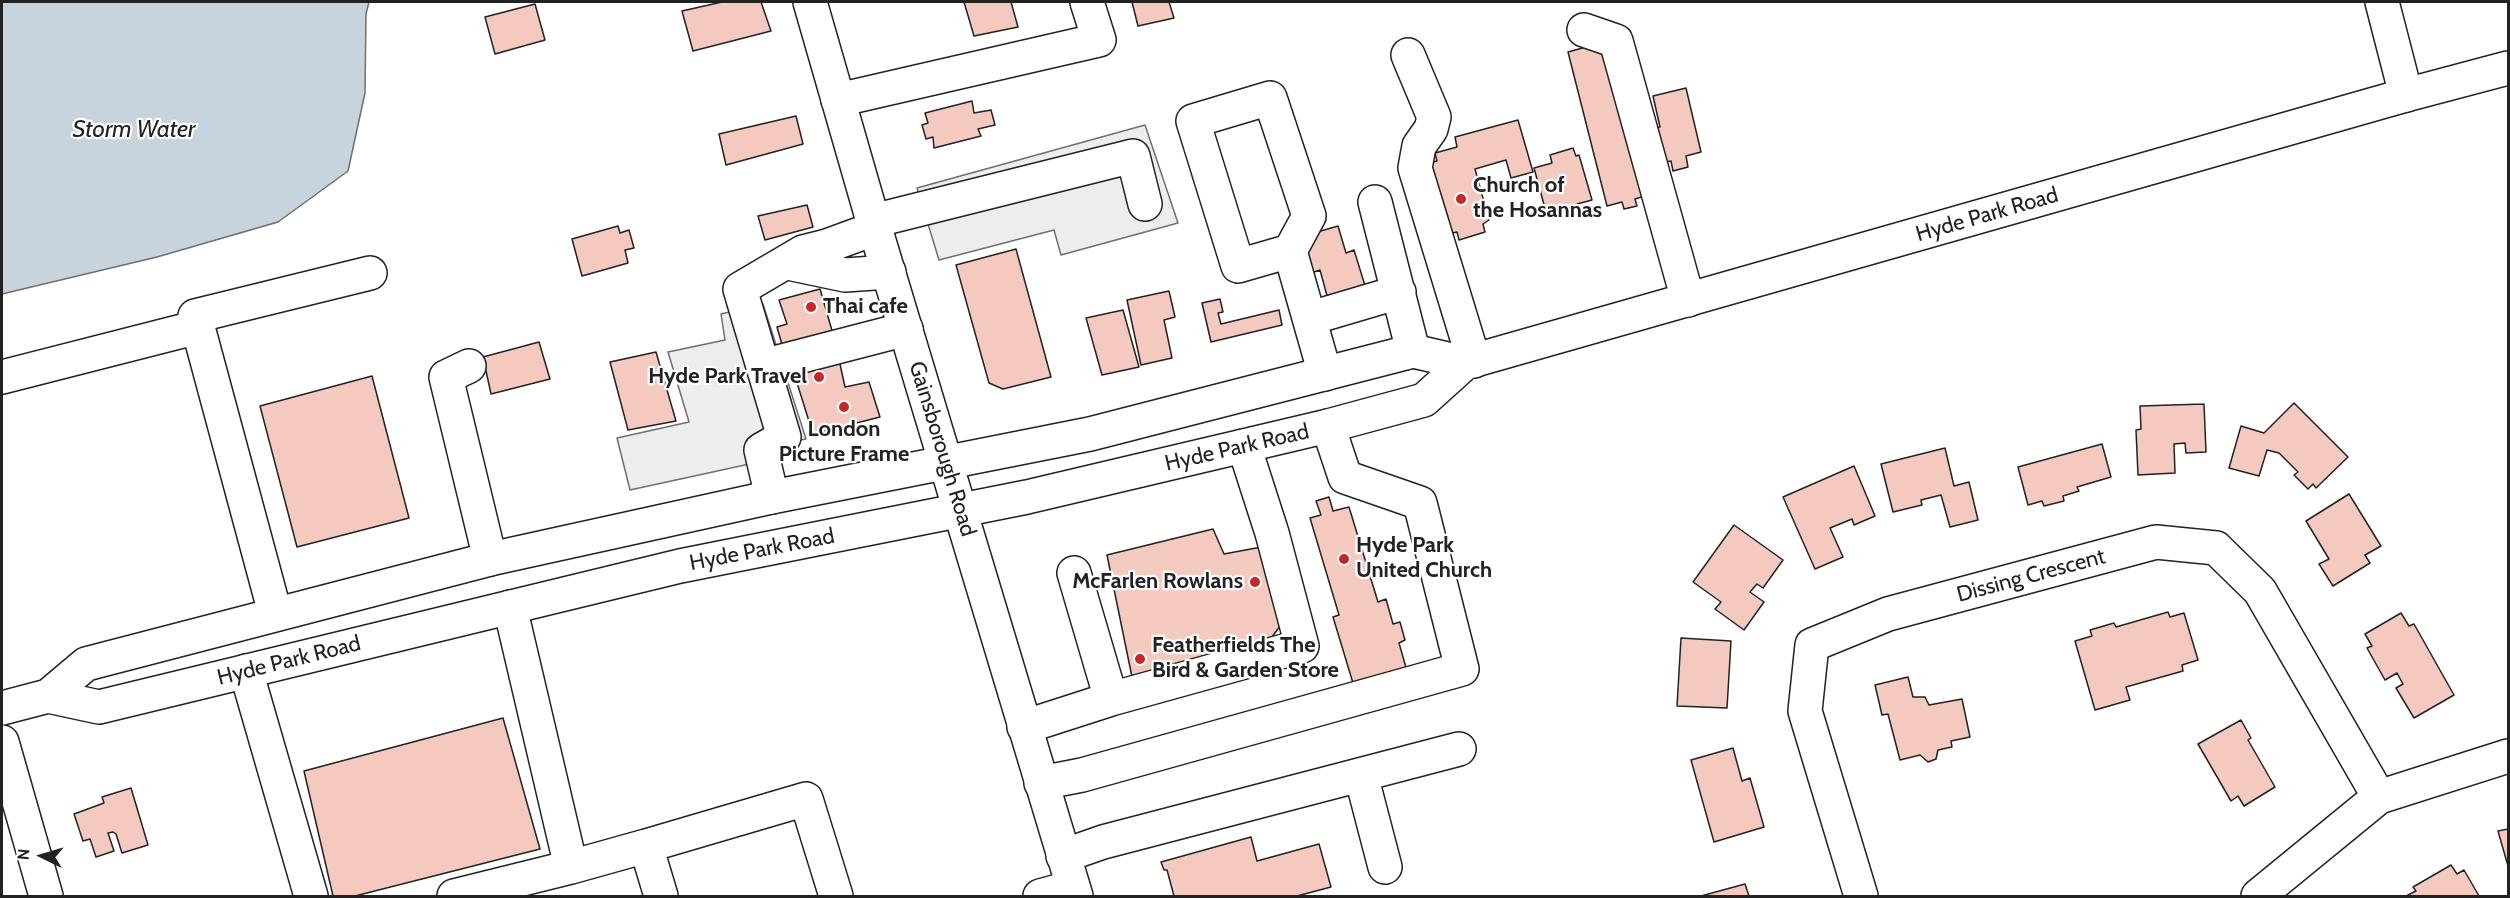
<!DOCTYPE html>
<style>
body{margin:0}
#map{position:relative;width:2510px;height:898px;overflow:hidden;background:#fff;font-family:Cabin,sans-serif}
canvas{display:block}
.frame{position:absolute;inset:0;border:3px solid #222;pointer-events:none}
.north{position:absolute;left:12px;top:826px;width:60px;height:60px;-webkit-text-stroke:4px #fff;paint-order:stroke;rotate:275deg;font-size:16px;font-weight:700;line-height:24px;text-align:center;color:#222}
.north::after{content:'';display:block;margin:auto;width:21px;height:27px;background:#222;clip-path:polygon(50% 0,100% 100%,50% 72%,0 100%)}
</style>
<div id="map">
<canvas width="2510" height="898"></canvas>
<div class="frame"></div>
<div class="north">N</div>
</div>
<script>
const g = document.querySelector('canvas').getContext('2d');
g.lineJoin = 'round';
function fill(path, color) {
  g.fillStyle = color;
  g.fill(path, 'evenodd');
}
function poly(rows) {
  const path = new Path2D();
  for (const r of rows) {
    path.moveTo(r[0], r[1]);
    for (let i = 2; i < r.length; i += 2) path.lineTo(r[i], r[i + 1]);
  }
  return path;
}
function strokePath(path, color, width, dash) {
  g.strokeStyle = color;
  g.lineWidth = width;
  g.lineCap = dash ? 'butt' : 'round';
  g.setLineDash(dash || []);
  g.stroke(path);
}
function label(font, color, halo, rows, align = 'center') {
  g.font = font + ' Cabin,sans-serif';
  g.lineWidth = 4.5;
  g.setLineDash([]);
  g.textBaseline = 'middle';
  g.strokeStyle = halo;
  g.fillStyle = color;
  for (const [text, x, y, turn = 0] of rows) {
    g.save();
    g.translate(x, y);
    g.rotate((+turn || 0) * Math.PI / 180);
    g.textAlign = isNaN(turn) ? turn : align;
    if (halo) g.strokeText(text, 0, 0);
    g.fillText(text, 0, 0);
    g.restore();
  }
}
const parking = poly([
 [1145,125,1178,223,1061,255,1054,230,939,260,917,188,1145,125],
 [763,304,806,439,774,445,777,458,630,490,617,438,689,422,668,352,725,340,721,314,763,304]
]);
fill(parking, '#ededed');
strokePath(parking, '#6f6f6f', 1.5);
const water = poly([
 [2,2,369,2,366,14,365,93,348,171,278,222,157,257,2,294,2,2]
]);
fill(water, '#c7d3dd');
strokePath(water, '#6f6f6f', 1.5);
const building = poly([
 [722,2,761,2,771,31,693,51,682,11,722,2],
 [964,2,1011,2,1018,27,974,36,964,2],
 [1132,2,1169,2,1174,18,1138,26,1132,2],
 [535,4,545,40,495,54,485,17,535,4],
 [1597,44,1610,52,1648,195,1635,199,1637,206,1624,209,1622,202,1607,206,1568,52,1597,44],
 [1686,88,1701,152,1686,156,1688,167,1673,171,1671,161,1661,163,1653,128,1660,127,1653,96,1686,88],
 [972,101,974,113,991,110,995,125,978,129,981,136,934,148,933,137,926,139,922,125,928,123,925,113,972,101],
 [796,116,803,144,726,165,719,134,796,116],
 [1518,120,1533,172,1511,178,1506,160,1475,169,1489,220,1483,224,1485,232,1459,240,1457,232,1448,234,1428,163,1437,161,1435,153,1457,147,1455,137,1518,120],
 [1573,148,1576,156,1579,155,1592,200,1577,204,1580,212,1561,218,1559,209,1546,212,1534,168,1552,163,1550,155,1573,148],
 [807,205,813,227,765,240,758,216,807,205],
 [618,226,620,233,629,230,634,248,625,250,628,263,582,276,572,239,618,226],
 [1338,226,1346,253,1354,250,1367,292,1329,303,1320,270,1311,273,1300,237,1338,226],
 [1016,249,1051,377,1003,389,989,383,956,265,1016,249],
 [820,289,833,334,783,348,777,327,787,324,779,300,820,289],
 [1169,291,1175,317,1164,320,1172,358,1141,365,1127,300,1169,291],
 [1220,299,1223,312,1218,313,1221,324,1279,310,1282,325,1211,342,1202,303,1220,299],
 [1123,310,1139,367,1102,375,1086,318,1123,310],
 [539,342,550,379,491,394,483,357,539,342],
 [656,352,676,421,628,430,610,362,656,352],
 [838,355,845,387,869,382,880,417,813,434,792,367,838,355],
 [372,376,409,518,297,547,260,406,372,376],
 [2294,403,2348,457,2316,488,2313,484,2308,489,2294,475,2298,472,2279,453,2267,450,2259,476,2229,468,2241,426,2264,433,2294,403],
 [2204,404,2206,452,2186,453,2185,443,2174,444,2175,473,2138,475,2136,430,2141,429,2140,406,2204,404],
 [2102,444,2111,477,2077,487,2079,491,2063,496,2064,501,2044,506,2042,501,2028,505,2018,467,2102,444],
 [1945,448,1954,486,1969,482,1978,520,1950,527,1941,495,1921,500,1922,505,1893,512,1881,464,1945,448],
 [1854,466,1875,516,1854,525,1852,519,1830,528,1843,557,1815,569,1783,497,1854,466],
 [2349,494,2381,546,2365,555,2370,563,2333,586,2319,564,2329,559,2306,521,2349,494],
 [1329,497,1333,511,1349,507,1378,602,1386,599,1393,624,1400,622,1405,640,1399,643,1409,678,1356,693,1333,617,1339,615,1310,518,1321,515,1316,501,1329,497],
 [1734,525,1783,560,1763,588,1757,584,1750,592,1764,602,1744,630,1715,609,1721,602,1693,582,1734,525],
 [1213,529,1224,554,1272,545,1286,618,1266,645,1132,677,1107,555,1213,529],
 [2168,612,2170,617,2184,613,2198,660,2182,665,2183,671,2126,687,2130,700,2095,710,2075,641,2092,636,2090,630,2114,623,2116,627,2168,612],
 [2401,613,2409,626,2414,624,2454,695,2414,718,2396,688,2403,684,2397,673,2385,680,2367,648,2372,646,2365,634,2401,613],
 [1681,638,1731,641,1727,708,1677,706,1681,638],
 [1908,677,1913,697,1925,697,1929,705,1962,699,1970,737,1951,741,1952,747,1938,750,1936,759,1928,762,1920,755,1900,760,1888,714,1882,715,1875,685,1908,677],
 [503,718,540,849,355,896,333,896,304,771,503,718],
 [2241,720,2251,738,2248,740,2275,787,2244,806,2238,796,2231,801,2198,744,2241,720],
 [1733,748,1742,781,1750,778,1764,827,1714,842,1691,760,1733,748],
 [131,788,148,845,122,853,116,834,113,832,108,833,114,851,96,857,90,839,83,841,74,814,104,803,102,797,131,788],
 [2508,829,2508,866,2498,831,2508,829],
 [1251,837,1257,861,1319,844,1331,887,1297,896,1174,896,1167,870,1164,870,1161,862,1251,837],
 [2451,865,2457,874,2464,870,2479,896,2406,896,2416,891,2413,887,2451,865],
 [1745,884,1749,896,1701,896,1745,884]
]);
fill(building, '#f3c9c0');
strokePath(building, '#222', 1.5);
const minor = poly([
 [2382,2,2406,95],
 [1584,30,1616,41,1688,300],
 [1408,55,1434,117,1431,129,1419,146,1415,168,1474,361],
 [838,100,1099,40,1087,2],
 [1375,202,1413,351],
 [873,221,1133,156,1145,204],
 [1290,251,1309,216,1270,98,1193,121,1238,266,1290,251,1325,374],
 [788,263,845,275,889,272],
 [1311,318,1399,292],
 [469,366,446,377,490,559],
 [763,366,906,329],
 [2,377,198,327],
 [772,497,761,450,784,437,740,289,803,252,827,246,876,228],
 [1074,573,1111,699],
 [275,613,195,316,370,273],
 [246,671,311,896],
 [1024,727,1111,699,1302,646,1272,533,1244,446],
 [2,742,46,896],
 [1361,775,1385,867],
 [1041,783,1082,775,1462,669,1420,503,1345,477,1328,426],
 [646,846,806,799,836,896],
 [1063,856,1103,842,1459,749],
 [571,867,646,846,661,896],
 [454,896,571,867,510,607],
 [1040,896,1073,887],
 [1861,896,1805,711,1812,645,1888,614,2156,542,2216,548,2260,591,2379,797],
 [2258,896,2379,797,2508,756]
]);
const major = poly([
 [810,2,873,221,1076,896],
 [48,696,99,707,680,566,1027,497,1328,426,1424,400,1465,363,2406,95,2508,68],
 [2,708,48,696,86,664,490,559,772,497,1090,434,1413,351,1465,363]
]);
strokePath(minor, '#222', 36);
strokePath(major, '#222', 36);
strokePath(minor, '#fff', 33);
strokePath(major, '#fff', 33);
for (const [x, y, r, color] of [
 [1461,199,6,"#c62828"],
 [811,307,6,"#c62828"],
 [819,377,6,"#c62828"],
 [844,407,6,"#c62828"],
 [1344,559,6,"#c62828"],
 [1255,582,6,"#c62828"],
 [1140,659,6,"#c62828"]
]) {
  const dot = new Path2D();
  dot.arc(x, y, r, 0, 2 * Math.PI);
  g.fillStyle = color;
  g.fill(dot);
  strokePath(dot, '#fff', 2);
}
label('bold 22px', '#222', '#fff', [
 ["Church of",1473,186],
 ["the Hosannas",1473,211],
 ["Thai cafe",823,307],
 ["Hyde Park Travel",807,377,"right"],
 ["London",844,430,"center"],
 ["Picture Frame",844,455,"center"],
 ["Hyde Park",1356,546],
 ["United Church",1356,571],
 ["McFarlen Rowlans",1243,582,"right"],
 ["Featherfields The",1152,646],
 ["Bird & Garden Store",1152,671]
], 'left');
label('22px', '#222', '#fff', [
 ["Hyde Park Road",1987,215,-16],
 ["Hyde Park Road",1237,448,-13],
 ["Gainsborough Road",942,449,73],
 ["Hyde Park Road",762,550,-11],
 ["Dissing Crescent",2031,576,-15],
 ["Hyde Park Road",289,661,-14]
]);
label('italic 24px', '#222', '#fff', [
 ["Storm Water",134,130]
]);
</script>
